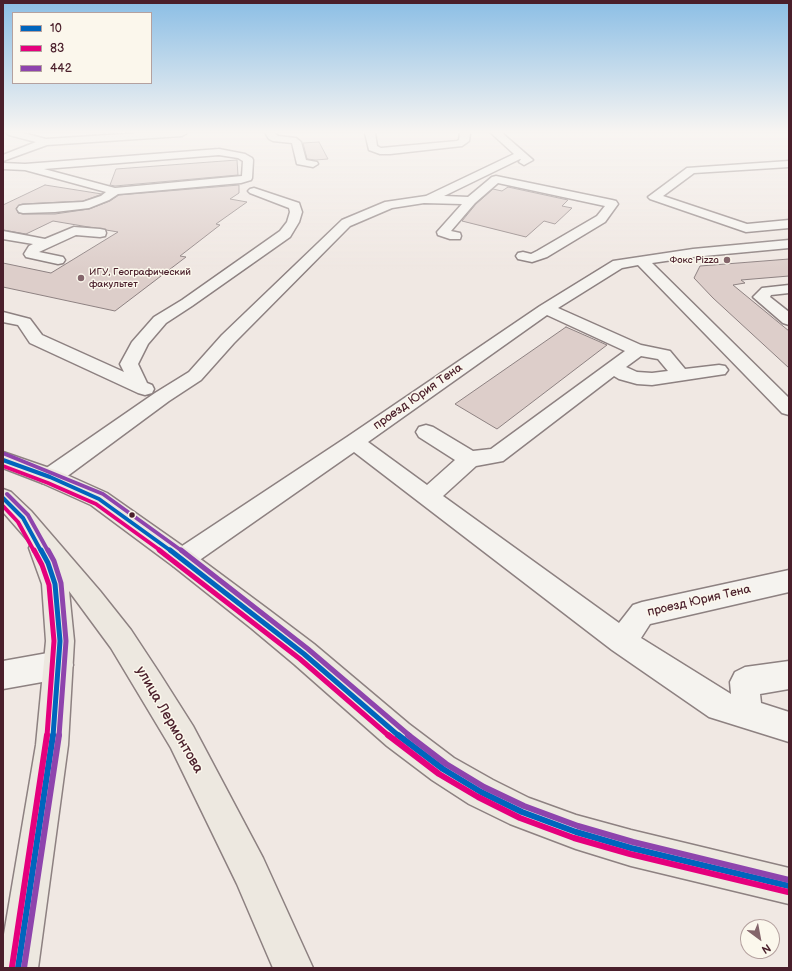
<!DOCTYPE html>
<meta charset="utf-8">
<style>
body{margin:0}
#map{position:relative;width:792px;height:971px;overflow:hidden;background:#f0e8e3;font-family:"Balsamiq Sans",sans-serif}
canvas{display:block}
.frame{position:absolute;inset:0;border:4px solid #4a1f2b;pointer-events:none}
.legend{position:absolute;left:12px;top:12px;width:140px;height:72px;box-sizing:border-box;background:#fbf7ec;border:1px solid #b4a19f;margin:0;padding:5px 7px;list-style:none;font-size:12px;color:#4a1f2b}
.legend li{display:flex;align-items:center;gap:8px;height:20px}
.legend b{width:20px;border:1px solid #b4a19f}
.north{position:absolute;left:740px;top:919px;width:40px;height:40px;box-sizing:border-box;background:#fbf7ec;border:1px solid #b4a19f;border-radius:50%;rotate:148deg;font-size:11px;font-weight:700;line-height:16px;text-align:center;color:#4a1f2b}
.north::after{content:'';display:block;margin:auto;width:14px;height:18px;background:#84656b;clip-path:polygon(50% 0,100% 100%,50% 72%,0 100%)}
</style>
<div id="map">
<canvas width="792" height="971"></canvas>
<div class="frame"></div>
<ul class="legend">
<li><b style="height:5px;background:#0065bd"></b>10</li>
<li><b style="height:5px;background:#e5007d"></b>83</li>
<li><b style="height:5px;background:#8e44ad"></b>442</li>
</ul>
<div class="north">N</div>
</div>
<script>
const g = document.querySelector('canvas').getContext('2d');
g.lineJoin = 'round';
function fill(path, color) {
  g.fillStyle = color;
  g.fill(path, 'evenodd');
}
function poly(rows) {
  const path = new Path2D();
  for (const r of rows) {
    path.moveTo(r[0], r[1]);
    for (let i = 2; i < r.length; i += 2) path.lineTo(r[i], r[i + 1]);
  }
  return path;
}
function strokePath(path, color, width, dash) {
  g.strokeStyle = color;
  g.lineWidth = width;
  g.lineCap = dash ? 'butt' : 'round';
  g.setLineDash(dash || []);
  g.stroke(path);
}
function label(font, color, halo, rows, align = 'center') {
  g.font = font + ' "Balsamiq Sans",sans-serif';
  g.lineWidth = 3;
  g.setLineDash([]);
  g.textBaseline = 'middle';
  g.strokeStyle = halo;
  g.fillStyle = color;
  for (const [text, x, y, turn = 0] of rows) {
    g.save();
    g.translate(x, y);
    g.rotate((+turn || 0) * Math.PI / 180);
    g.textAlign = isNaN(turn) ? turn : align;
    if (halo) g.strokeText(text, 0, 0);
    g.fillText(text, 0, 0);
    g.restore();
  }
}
const building = poly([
 [319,142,328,159,316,160,307,159,303,143,319,142],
 [237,160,238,175,115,186,110,185,116,169,237,160],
 [45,185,102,194,83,201,23,204,19,205,16,208,18,213,23,214,55,214,89,209,110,201,119,195,239,185,239,193,230,199,247,202,216,224,220,225,180,256,186,257,115,311,3,287,3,263,51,273,118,232,53,221,26,234,3,230,3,205,45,185],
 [508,187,568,200,562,206,572,208,555,224,544,221,526,237,462,221,476,204,493,189,502,191,508,187],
 [789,259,789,276,741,280,745,283,733,285,789,331,789,368,713,298,694,278,700,266,789,259],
 [566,327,607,345,497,429,455,404,566,327]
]);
fill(building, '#ddceca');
strokePath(building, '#8d8181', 1);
const minor = poly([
 [7,133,23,133,46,139,139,133,187,133,182,136,47,145,3,161,3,155,36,142,9,135,7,133],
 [265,133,275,133,278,136,296,138,301,142,306,160,317,162,318,164,313,167,297,164,292,143,273,141,269,139,265,133],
 [365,133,375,133,377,146,381,148,457,141,459,140,460,133,470,133,469,141,462,146,390,154,380,154,369,150,365,133],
 [491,133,502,133,533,160,524,165,519,162,521,159,520,159,444,196,468,197,492,177,496,176,612,200,616,201,618,204,605,222,547,257,532,262,518,259,516,256,518,253,523,252,531,254,537,251,597,216,605,206,498,183,475,203,451,231,460,233,461,236,460,239,450,239,438,235,437,232,462,204,424,203,392,208,350,226,234,343,201,380,169,401,58,483,50,485,42,483,39,477,42,471,155,393,189,372,222,335,342,220,385,202,426,196,514,154,491,133],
 [219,149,245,154,252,158,253,160,252,178,251,180,241,183,118,194,109,200,89,208,55,212,23,213,19,212,17,209,19,206,23,205,83,202,101,196,106,192,25,170,3,169,3,163,25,164,219,149],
 [219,155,238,158,243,161,242,176,115,188,44,169,219,155],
 [789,161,789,167,694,173,663,196,747,224,789,220,789,228,746,232,650,199,648,197,687,168,789,161],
 [254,188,299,203,302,212,299,222,290,237,192,306,166,323,148,344,138,364,147,383,152,385,154,389,152,393,145,395,138,393,30,343,18,325,3,322,3,312,30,319,42,335,124,372,120,364,132,342,154,317,182,300,280,231,287,222,290,212,289,208,250,193,248,191,250,189,254,188],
 [74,227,100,229,105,230,106,233,105,236,100,237,76,235,39,252,63,257,65,260,63,263,58,264,26,257,24,254,29,246,33,244,3,239,3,231,45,239,74,227],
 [789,240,789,248,693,257,652,263,789,398,789,415,782,413,638,265,622,268,558,308,641,345,670,351,685,369,719,365,725,366,728,370,725,374,652,385,637,384,619,379,614,376,503,461,476,466,443,496,619,623,633,605,642,602,789,570,789,592,650,624,641,638,731,694,730,682,735,672,745,667,789,661,789,689,760,694,761,703,789,712,789,742,709,717,612,650,354,452,191,566,182,569,173,566,170,559,173,552,347,437,540,306,613,261,693,249,789,240],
 [547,315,625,351,491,449,473,451,433,427,426,425,419,427,416,432,419,437,455,460,427,485,368,442,547,315],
 [641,356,658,359,668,371,652,373,637,372,626,367,641,356],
 [789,285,789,293,771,295,770,297,789,312,789,325,783,323,753,297,762,288,789,285],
 [59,651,69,655,73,665,69,675,59,679,3,689,3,661,59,651]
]);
const major = poly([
 [3,452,58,471,107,493,191,552,269,610,314,644,409,724,454,758,493,780,529,798,576,815,631,830,789,868,789,904,631,866,576,849,510,824,469,804,432,780,387,746,294,664,251,628,173,566,91,505,42,483,3,468,3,452],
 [3,489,11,492,31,511,100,591,131,630,160,674,193,726,263,858,313,968,273,968,237,884,171,748,111,648,69,591,74,641,68,745,38,968,3,968,3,940,36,745,46,641,42,584,29,548,31,544,3,512,3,489]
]);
strokePath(minor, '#8d8181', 3);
strokePath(major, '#8d8181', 3);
fill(minor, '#f5f3ef');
fill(major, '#ede8e0');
strokePath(poly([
 [3,460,50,477,99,499,171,551],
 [3,498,23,518,41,551]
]), '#0065bd', 4);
strokePath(poly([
 [41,550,48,563,55,584,60,641,53,736],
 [170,550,304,654,399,736]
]), '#0065bd', 5);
strokePath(poly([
 [398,735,443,769,481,792,522,812,576,832,631,848,789,886],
 [18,968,53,735]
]), '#0065bd', 6);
strokePath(poly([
 [3,466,48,483,96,504,161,551],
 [3,506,18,522,34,551]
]), '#e5007d', 4);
strokePath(poly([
 [34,550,42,565,49,585,54,641,47,736],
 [159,550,300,659,389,736]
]), '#e5007d', 5);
strokePath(poly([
 [388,735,439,774,478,797,520,818,574,838,630,854,788,892],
 [12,967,47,735]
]), '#e5007d', 6);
strokePath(poly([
 [5,454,103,494,182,551],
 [7,494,28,515,48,551]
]), '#8e44ad', 4);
strokePath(poly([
 [48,550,54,561,61,583,66,641,59,736],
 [181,550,308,649,410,736]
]), '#8e44ad', 5);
strokePath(poly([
 [408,735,446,764,484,787,524,806,578,826,633,842,789,880],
 [24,968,59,735]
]), '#8e44ad', 6);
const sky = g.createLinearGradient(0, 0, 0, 269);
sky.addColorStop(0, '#8bbee5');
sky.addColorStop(0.49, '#f8f5f2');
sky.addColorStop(1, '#f8f5f200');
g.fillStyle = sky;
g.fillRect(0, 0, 792, 269);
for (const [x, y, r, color] of [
 [727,260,4,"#84656b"],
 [81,278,4,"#84656b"],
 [132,515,3.5,"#4a1f2b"]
]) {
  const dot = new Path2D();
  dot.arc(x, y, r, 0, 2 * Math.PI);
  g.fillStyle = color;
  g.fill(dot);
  strokePath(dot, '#fbf7ec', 1.5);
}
label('10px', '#4a1f2b', '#fbf7ec', [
 ["Фокс Pizza",719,260],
 ["ИГУ, Географический",89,272,"left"],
 ["факультет",89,284,"left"]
], 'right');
label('12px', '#4a1f2b', '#fbf7ec', [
 ["проезд Юрия Тена",418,397,-35],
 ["проезд Юрия Тена",699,601,-13]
]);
label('14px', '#4a1f2b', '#fbf7ec', [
 ["улица Лермонтова",169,720,60]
]);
</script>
